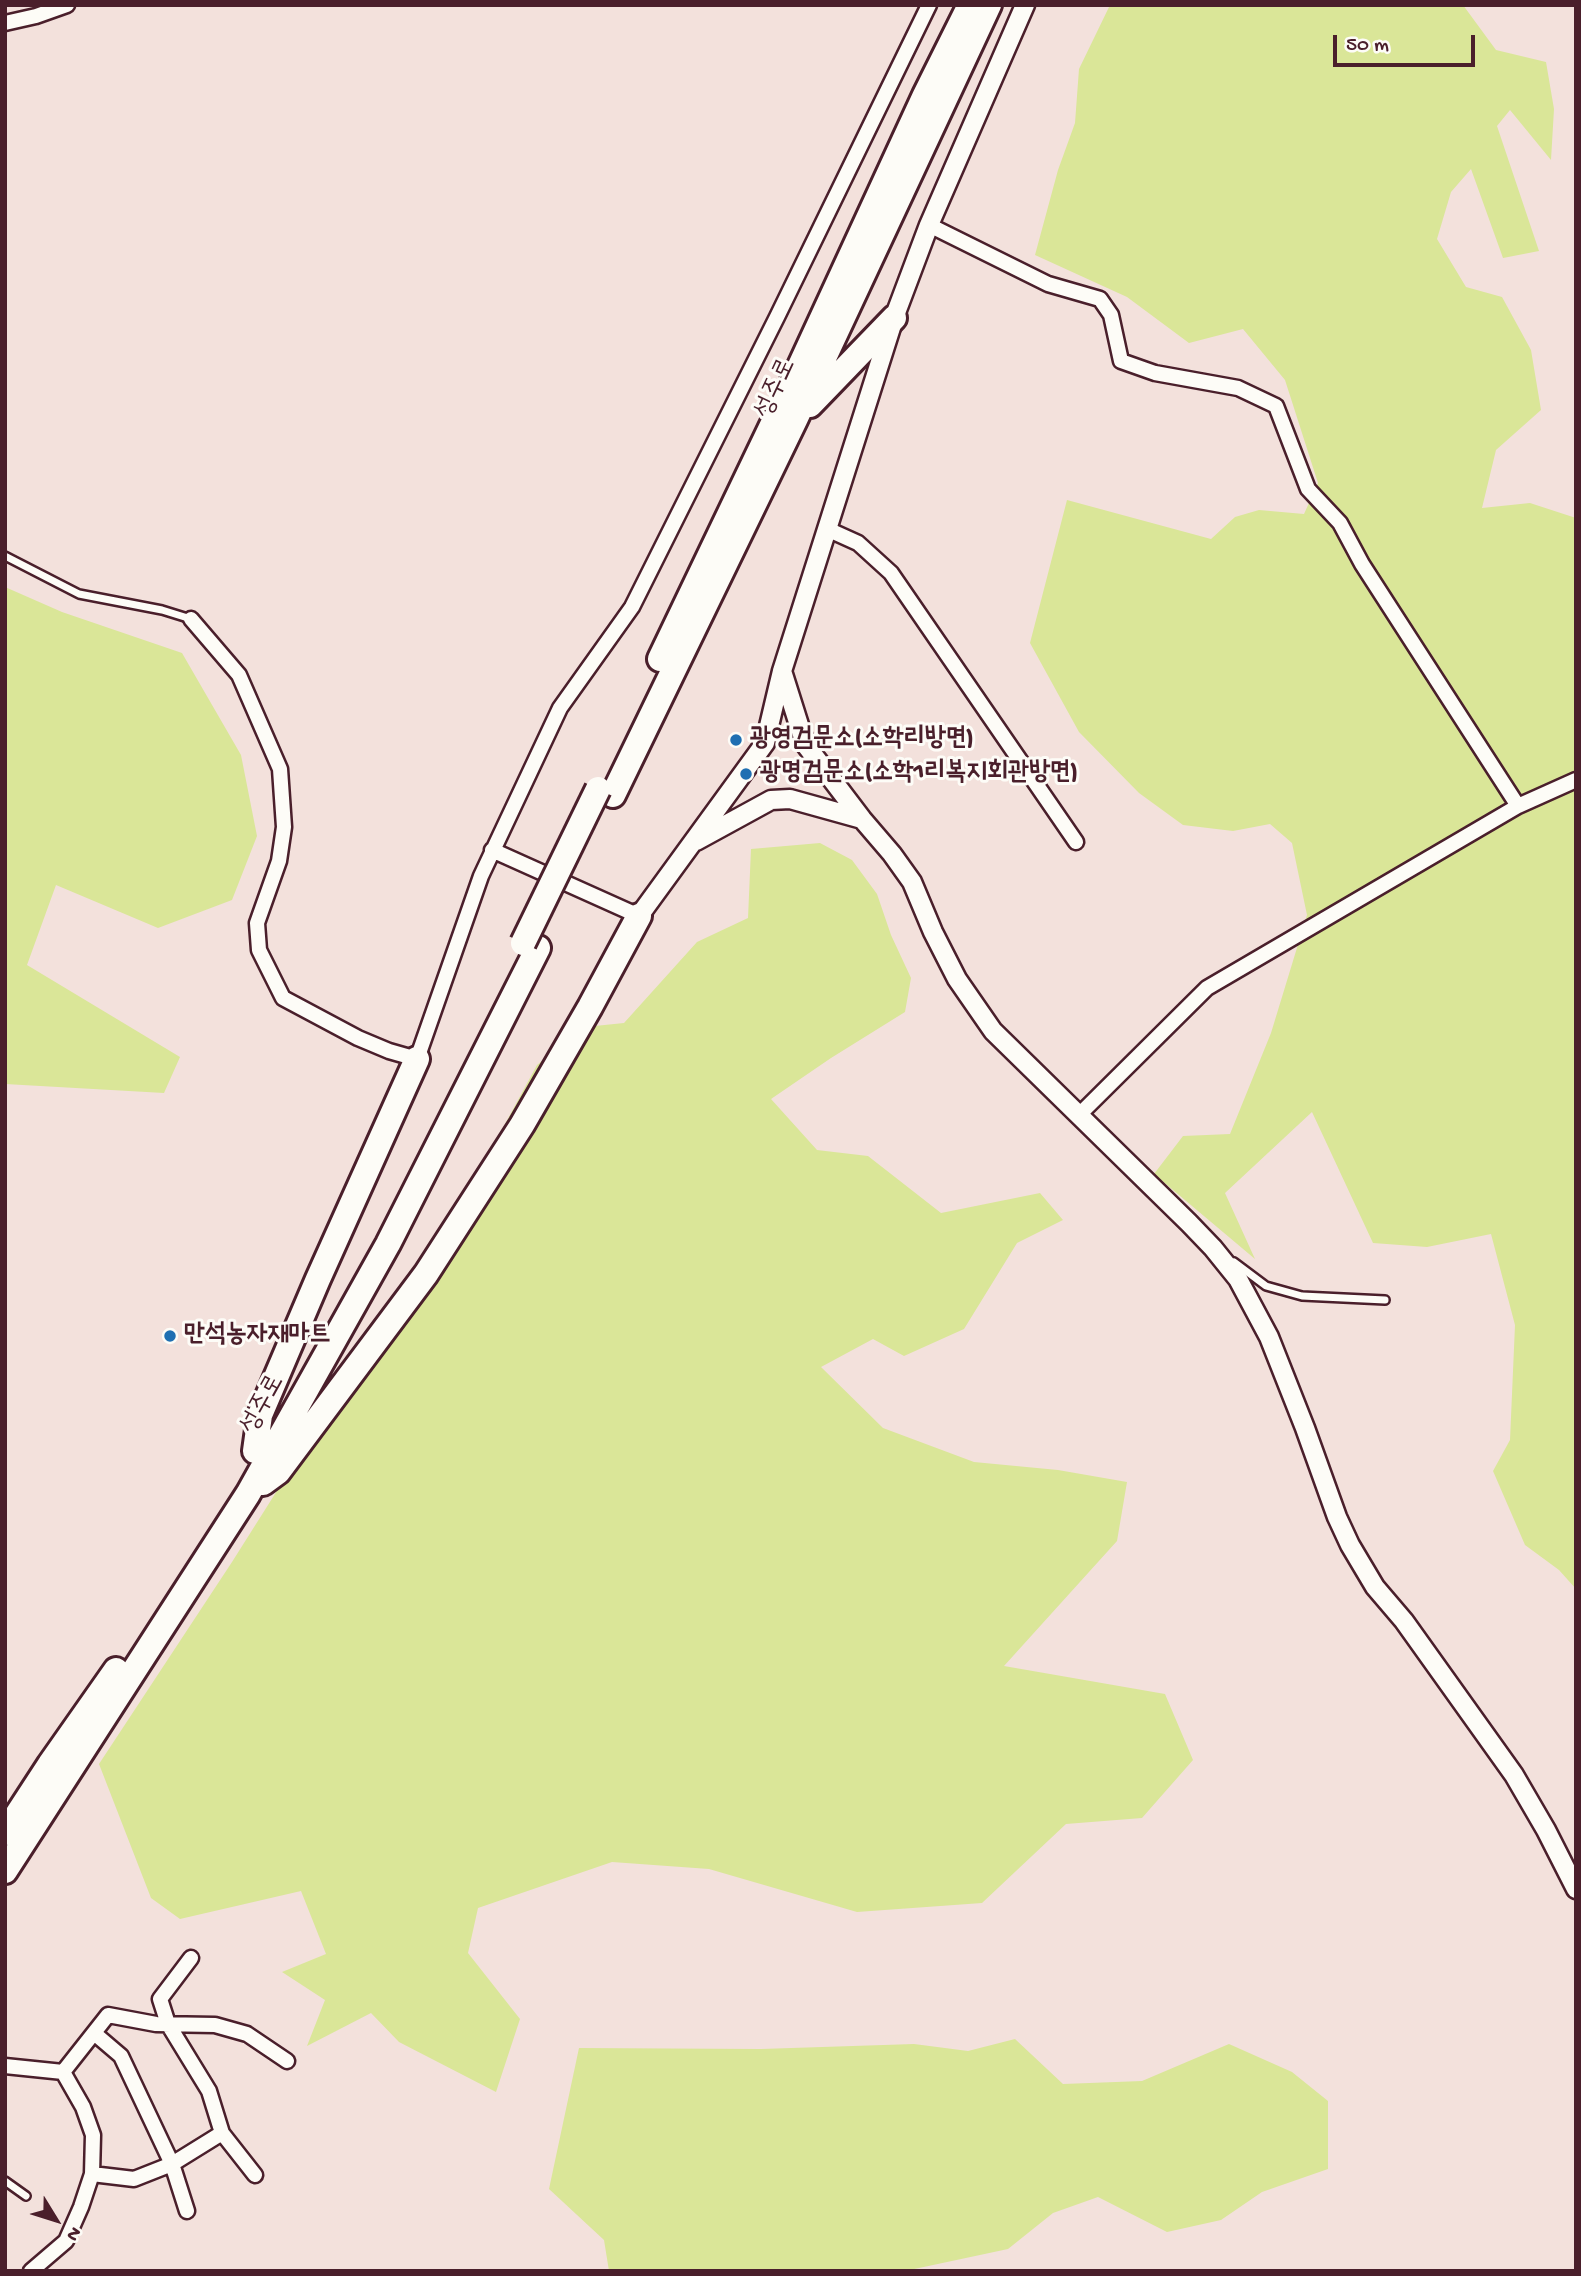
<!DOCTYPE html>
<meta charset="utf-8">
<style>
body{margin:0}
#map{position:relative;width:1581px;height:2276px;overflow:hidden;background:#f3e1dc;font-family:"Gochi Hand",sans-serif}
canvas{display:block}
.frame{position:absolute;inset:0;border:7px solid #4a1f2b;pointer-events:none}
.north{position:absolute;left:21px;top:2185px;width:70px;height:70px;-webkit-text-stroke:5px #fdfcf7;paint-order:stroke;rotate:128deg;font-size:19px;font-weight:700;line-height:28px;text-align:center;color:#4a1f2b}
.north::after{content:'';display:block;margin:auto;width:24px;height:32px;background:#4a1f2b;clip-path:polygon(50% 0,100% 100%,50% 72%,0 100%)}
.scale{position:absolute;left:1333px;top:35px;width:142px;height:32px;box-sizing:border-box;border:4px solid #4a1f2b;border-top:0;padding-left:9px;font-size:21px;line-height:24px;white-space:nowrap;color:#4a1f2b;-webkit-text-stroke:5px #fdfcf7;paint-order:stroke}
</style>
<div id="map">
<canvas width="1581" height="2276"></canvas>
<div class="frame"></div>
<div class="north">N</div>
<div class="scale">50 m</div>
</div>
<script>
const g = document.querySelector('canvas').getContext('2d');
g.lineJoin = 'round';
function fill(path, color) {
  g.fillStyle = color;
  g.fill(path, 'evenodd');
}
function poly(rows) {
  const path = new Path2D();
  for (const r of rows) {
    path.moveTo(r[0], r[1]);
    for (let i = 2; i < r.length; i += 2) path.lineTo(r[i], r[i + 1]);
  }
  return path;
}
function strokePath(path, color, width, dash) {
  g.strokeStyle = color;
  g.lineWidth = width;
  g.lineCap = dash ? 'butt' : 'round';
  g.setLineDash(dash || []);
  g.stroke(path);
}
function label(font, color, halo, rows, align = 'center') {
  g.font = font + ' "Gochi Hand","Poor Story",sans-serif';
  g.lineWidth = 6;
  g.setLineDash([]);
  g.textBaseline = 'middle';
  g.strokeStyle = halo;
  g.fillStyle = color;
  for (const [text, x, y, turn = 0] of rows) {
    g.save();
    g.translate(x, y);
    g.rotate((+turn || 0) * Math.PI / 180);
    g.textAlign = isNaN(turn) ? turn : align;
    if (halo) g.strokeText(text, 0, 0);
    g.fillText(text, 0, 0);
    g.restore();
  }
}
fill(poly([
 [1110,5,1463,5,1496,50,1546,62,1554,109,1551,160,1510,110,1497,126,1539,251,1503,258,1471,169,1451,192,1437,239,1466,287,1502,297,1531,350,1541,410,1496,450,1482,508,1530,503,1576,518,1576,1589,1559,1570,1525,1545,1493,1471,1510,1440,1515,1325,1491,1234,1427,1247,1373,1243,1312,1112,1225,1193,1255,1259,1154,1174,1183,1136,1230,1134,1271,1033,1307,915,1292,843,1270,824,1233,831,1183,825,1139,793,1079,732,1030,643,1067,500,1211,539,1235,517,1259,510,1304,514,1318,483,1285,380,1243,329,1189,343,1127,297,1035,255,1058,170,1075,123,1079,69],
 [5,587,62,612,182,653,241,755,257,836,232,900,158,928,56,885,27,965,180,1057,164,1093,5,1084],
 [820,843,852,860,877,894,891,935,911,978,905,1012,831,1058,771,1099,817,1150,868,1156,941,1213,1040,1193,1063,1220,1017,1243,964,1329,904,1356,873,1339,821,1367,883,1428,974,1462,1058,1470,1127,1482,1117,1541,1004,1666,1165,1694,1193,1760,1142,1818,1066,1824,982,1903,857,1912,709,1869,612,1862,478,1908,468,1953,520,2019,496,2092,399,2042,371,2013,307,2046,325,2000,282,1972,326,1954,301,1891,180,1919,151,1898,99,1764,232,1562,369,1345,453,1220,537,1065,585,1027,624,1023,697,942,748,918,751,849],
 [1015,2039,1063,2084,1142,2081,1229,2044,1292,2072,1328,2101,1328,2169,1262,2192,1221,2220,1167,2232,1098,2197,1053,2213,1008,2249,905,2271,609,2271,604,2240,549,2189,579,2048,761,2049,914,2044,968,2051]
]), '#dae698');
const service = poly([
 [5,556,79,594,162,610,191,619],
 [1234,1262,1266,1286,1302,1296,1385,1300],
 [5,2181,26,2196]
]);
const minor = poly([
 [5,23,36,16,67,5],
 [929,225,1048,284,1100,299,1111,315,1121,361,1155,373,1238,388,1276,406,1308,489,1340,523,1362,564,1518,806],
 [827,529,858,543,891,573,1076,842],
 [191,619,239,675,280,769,284,827,279,861,257,923,259,950,283,998,358,1038,389,1051,417,1059,481,876,560,708,632,607,777,317,929,5],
 [492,850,639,916],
 [1080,1114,1207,988,1518,806,1576,780],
 [191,1958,160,1999,168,2024,209,2091,222,2133,255,2175],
 [94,2033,121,2056,172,2164,187,2211],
 [5,2066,63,2072,83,2107,93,2135,92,2174,81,2207,66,2241,31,2271],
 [63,2072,108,2015,156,2024,215,2025,247,2034,287,2061],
 [92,2174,134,2179,172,2164,222,2133]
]);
const tertiary = poly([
 [782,671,805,744,862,819,892,854,912,882,933,932,957,979,993,1031,1189,1223,1213,1248,1238,1279,1269,1337,1305,1428,1337,1517,1350,1545,1375,1587,1404,1621,1514,1775,1546,1830,1576,1889],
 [696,841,771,800,790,799,862,819],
 [639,916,765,743,782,671,894,318,929,225,1025,5]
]);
const trunk = poly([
 [810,405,894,318],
 [660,659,788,392,925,95,970,5],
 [613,795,795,420,989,5],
 [255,1451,260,1415,318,1279,417,1059],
 [263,1483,278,1472,426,1274,522,1125,590,1007,639,916],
 [5,1833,50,1764,116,1670],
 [5,1871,248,1494,388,1244,538,948]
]);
strokePath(service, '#4a1f2b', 12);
strokePath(minor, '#4a1f2b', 19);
strokePath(tertiary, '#4a1f2b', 23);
strokePath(trunk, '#4a1f2b', 30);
strokePath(service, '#fdfcf7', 7);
strokePath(minor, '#fdfcf7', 14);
strokePath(tertiary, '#fdfcf7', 18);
strokePath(trunk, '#fdfcf7', 24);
const trunkBridge = poly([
 [523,943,598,789]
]);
strokePath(trunkBridge, '#4a1f2b', 30, []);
strokePath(trunkBridge, '#fdfcf7', 24);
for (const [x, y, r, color] of [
 [736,740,7,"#1f6fb2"],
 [746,774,7,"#1f6fb2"],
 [170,1336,7,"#1f6fb2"]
]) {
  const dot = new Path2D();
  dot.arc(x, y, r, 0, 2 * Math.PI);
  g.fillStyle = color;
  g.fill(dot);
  strokePath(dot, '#fdfcf7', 2.5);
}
label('26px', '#4a1f2b', '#fdfcf7', [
 ["성주로",777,389,-65],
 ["성주로",264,1405,-61]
]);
label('bold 26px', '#4a1f2b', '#fdfcf7', [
 ["광영검문소(소학리방면)",750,740],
 ["광명검문소(소학1리복지회관방면)",760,774],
 ["만석농자재마트",184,1336]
], 'left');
</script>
